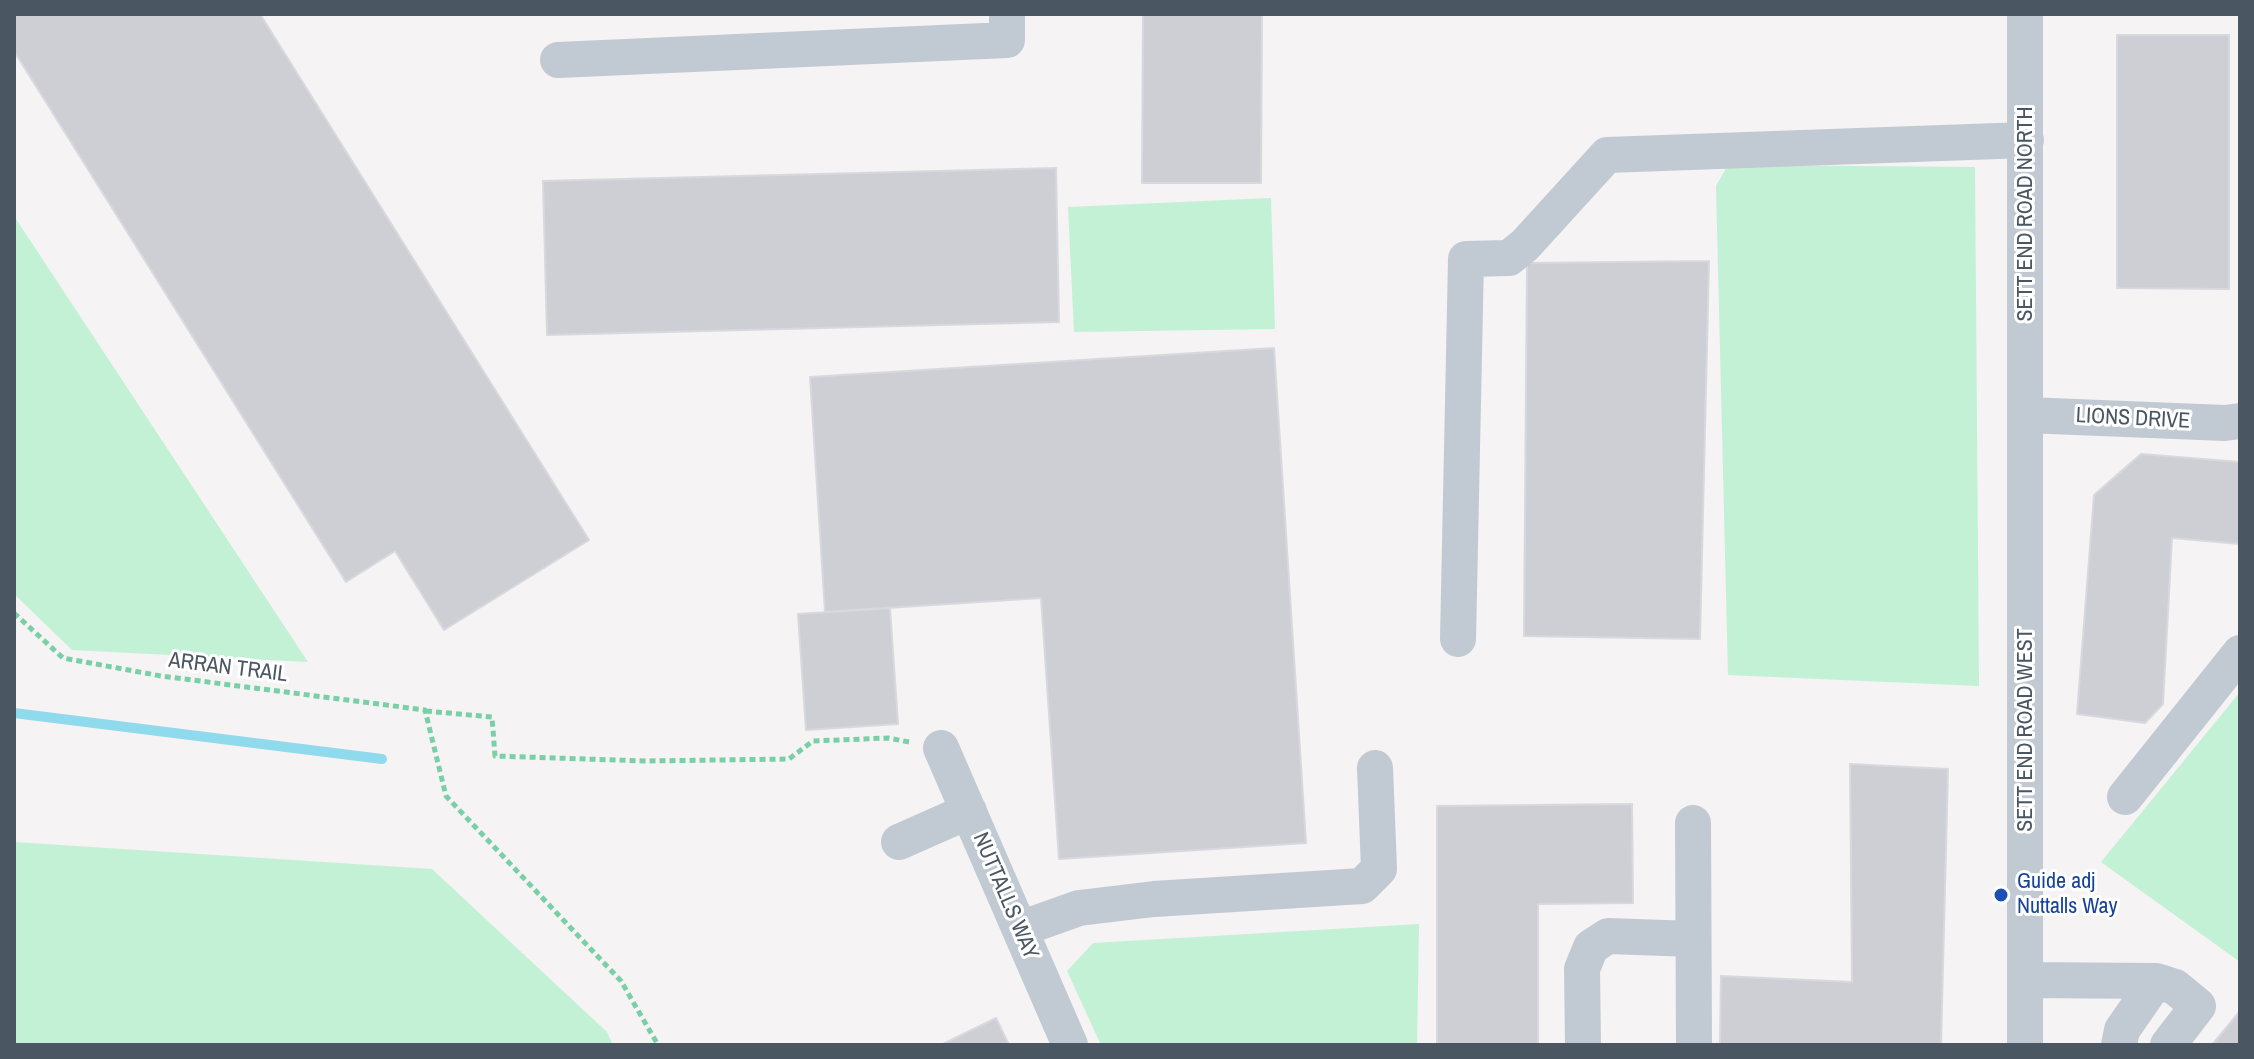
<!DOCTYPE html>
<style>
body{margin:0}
#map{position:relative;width:2254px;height:1059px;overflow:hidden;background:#f5f3f3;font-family:"Archivo Narrow",sans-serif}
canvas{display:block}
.frame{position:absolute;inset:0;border:16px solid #4a5661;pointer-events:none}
</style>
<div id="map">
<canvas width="2254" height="1059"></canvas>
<div class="frame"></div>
</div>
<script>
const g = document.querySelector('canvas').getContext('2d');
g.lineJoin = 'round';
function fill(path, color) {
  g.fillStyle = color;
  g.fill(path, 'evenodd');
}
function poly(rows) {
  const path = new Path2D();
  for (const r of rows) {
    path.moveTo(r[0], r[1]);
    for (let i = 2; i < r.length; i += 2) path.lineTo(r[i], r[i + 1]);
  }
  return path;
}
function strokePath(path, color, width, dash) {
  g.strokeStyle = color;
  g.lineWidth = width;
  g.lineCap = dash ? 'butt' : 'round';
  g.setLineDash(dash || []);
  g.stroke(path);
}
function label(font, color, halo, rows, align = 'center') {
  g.font = font + ' "Archivo Narrow",sans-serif';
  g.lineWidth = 6;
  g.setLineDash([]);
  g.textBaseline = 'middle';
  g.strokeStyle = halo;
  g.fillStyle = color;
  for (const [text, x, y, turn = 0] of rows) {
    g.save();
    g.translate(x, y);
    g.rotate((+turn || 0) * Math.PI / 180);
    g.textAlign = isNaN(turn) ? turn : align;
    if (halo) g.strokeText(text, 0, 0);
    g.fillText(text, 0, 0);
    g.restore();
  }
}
fill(poly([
 [1728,165,1975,167,1979,686,1728,675,1716,186],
 [1271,198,1275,329,1074,332,1068,207],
 [14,216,308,662,72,650,14,594],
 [2240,692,2240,962,2101,862],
 [14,842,432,869,607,1032,613,1045,14,1045],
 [1419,924,1417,1045,1101,1045,1067,971,1093,943]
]), '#c3f1d5');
strokePath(poly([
 [14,713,382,759]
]), '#90daee', 10);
const building = poly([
 [14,14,260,14,589,540,444,630,395,551,346,582,14,51,14,14],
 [1143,14,1262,14,1261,183,1142,183,1143,14],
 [2117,35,2229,35,2229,289,2117,288,2117,35],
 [1056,168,1059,322,547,335,543,181,1056,168],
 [1709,261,1700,639,1524,636,1527,263,1709,261],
 [1274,348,1306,843,1059,859,1041,598,825,612,810,377,1274,348],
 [2141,454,2240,462,2240,544,2172,538,2163,704,2145,723,2077,714,2094,495,2141,454],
 [890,608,898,724,806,730,798,614,890,608],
 [1850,764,1948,769,1941,1045,1720,1045,1721,976,1852,982,1850,764],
 [1632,804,1633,903,1538,904,1538,1045,1437,1045,1437,806,1632,804],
 [2240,1011,2240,1045,2212,1045,2240,1011],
 [996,1018,1009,1045,941,1045,996,1018]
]);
fill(building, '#cdcfd5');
strokePath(building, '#d7d9de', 2);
strokePath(poly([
 [14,613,63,658,161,676,425,710,446,796,621,981,658,1045],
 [426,711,492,717,495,756,646,761,789,759,813,741,888,738,909,742]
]), '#7ad0a6', 5, [6, 4]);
strokePath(poly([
 [2025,14,2025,1045],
 [558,60,1007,40,1007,14],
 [2026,415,2225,423,2240,421],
 [1458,639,1466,259,1509,258,1525,245,1607,155,2026,140],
 [941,748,1070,1045],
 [2125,797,2240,653],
 [1693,823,1694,1045],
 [899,842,969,811],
 [1020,929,1079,908,1154,899,1362,886,1379,869,1375,768],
 [2025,980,2156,981,2175,987,2198,1006,2168,1045],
 [1583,1045,1582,969,1591,947,1608,936,1693,939],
 [2119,1045,2122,1030,2156,981]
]), '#c1cad2', 36);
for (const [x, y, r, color] of [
 [2001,895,8,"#1a4fb4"]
]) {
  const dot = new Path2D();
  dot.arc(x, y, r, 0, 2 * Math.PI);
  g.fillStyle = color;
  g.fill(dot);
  strokePath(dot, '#fff', 3);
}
label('22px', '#4a5661', '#fff', [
 ["SETT END ROAD NORTH",2026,214,-90],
 ["LIONS DRIVE",2133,419,3],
 ["ARRAN TRAIL",228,668,7],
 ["SETT END ROAD WEST",2026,730,-90],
 ["NUTTALLS WAY",1005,896,67]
]);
label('22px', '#164399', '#fff', [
 ["Guide adj",2017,882],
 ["Nuttalls Way",2017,907]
], 'left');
</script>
